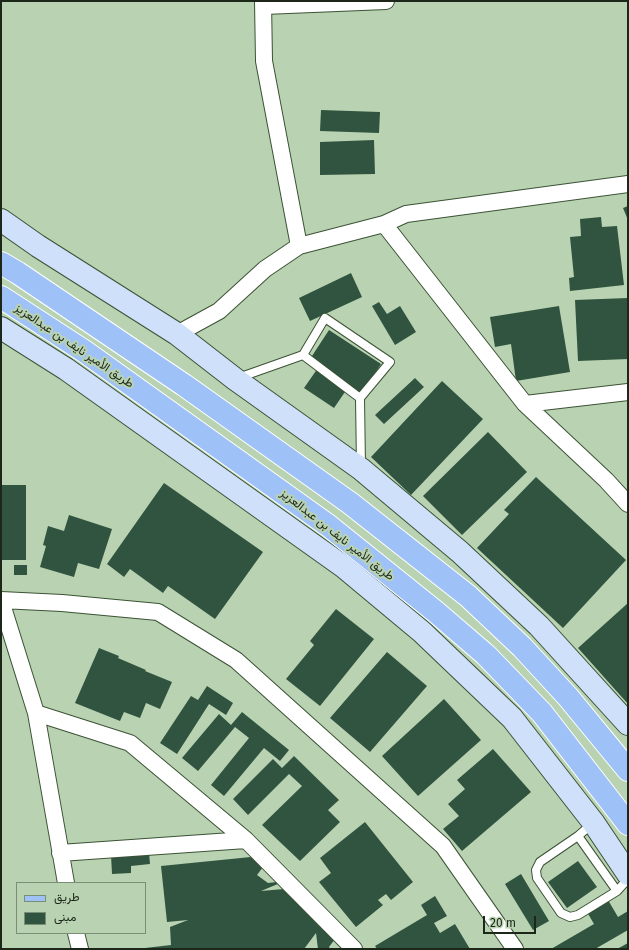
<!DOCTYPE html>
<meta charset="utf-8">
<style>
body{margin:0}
#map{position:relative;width:629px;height:950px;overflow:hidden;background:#b9d3b2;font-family:"Fira Sans",Vazirmatn,sans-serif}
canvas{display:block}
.frame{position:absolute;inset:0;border:2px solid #1c2619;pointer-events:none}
.legend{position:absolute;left:16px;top:882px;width:130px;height:52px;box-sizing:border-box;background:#b9d3b2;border:1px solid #7a8e75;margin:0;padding:5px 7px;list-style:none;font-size:12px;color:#1c2619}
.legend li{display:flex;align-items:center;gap:8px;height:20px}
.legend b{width:20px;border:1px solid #7a8e75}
.scale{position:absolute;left:483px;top:916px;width:53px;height:18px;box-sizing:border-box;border:2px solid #1c2619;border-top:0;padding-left:5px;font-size:12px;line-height:14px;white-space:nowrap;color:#1c2619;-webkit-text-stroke:3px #b9d3b2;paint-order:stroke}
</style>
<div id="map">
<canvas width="629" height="950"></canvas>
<div class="frame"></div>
<ul class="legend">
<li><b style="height:5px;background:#9ec1f7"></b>طريق</li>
<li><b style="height:11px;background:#305440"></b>مبنى</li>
</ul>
<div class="scale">20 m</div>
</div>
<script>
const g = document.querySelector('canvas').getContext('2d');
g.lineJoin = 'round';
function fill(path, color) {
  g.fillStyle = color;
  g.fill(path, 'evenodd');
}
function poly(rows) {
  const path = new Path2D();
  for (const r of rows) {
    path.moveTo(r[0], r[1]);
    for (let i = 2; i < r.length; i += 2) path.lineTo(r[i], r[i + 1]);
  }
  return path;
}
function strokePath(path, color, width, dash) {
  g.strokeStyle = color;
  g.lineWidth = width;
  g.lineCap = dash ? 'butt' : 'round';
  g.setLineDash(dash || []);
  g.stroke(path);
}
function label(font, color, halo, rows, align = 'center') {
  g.font = font + ' "Fira Sans",Vazirmatn,sans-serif';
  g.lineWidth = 4;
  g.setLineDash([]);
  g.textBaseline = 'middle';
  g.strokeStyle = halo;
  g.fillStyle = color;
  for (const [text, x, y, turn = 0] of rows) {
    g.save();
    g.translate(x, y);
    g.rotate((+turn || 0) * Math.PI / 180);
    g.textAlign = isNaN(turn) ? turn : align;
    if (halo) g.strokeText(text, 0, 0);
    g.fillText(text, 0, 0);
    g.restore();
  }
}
fill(poly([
 [321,110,380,112,379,133,320,131],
 [374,140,375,174,320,175,320,142],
 [628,206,628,220,623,208],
 [601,217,602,227,617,226,624,285,570,291,569,278,574,277,570,237,581,236,580,219],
 [351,273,362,297,310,321,299,298],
 [628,298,628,359,578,361,575,300],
 [379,302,387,314,400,306,416,332,395,345,372,306],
 [559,306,570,372,516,381,511,344,495,347,490,317],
 [329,330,381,364,361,394,349,386,334,408,304,388,320,365,310,359],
 [415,378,424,387,384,424,375,415],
 [442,381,483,419,411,495,371,457],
 [488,432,527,472,462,535,423,496],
 [536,477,626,560,563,628,477,548,509,514,504,510],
 [164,483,263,552,215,619,168,586,163,593,130,569,124,577,107,564],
 [1,485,26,485,26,560,1,560],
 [69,515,112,529,99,569,78,563,74,577,40,567,46,546,43,545,48,526,64,531],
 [14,565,27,565,27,575,14,575],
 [628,603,628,704,578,648],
 [336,609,374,639,320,706,286,679,314,645,310,641],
 [99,648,119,656,118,658,146,670,145,671,172,682,160,709,146,703,140,718,124,712,120,721,75,703],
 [387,652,427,686,370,752,330,718],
 [207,686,233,703,226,715,209,704,177,754,160,743,191,696,198,700],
 [444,699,481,740,418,796,382,756],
 [242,712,289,750,280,761,264,748,224,796,211,785,249,738,235,727,198,771,182,758,219,714,231,725],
 [493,749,531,792,462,851,443,829,459,816,448,804,465,789,457,780],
 [294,756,339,800,328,810,340,822,300,861,262,825,302,786,289,774,248,815,233,799,273,759,282,768],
 [365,822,413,882,391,900,386,894,378,900,383,905,356,927,319,882,331,873,320,858],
 [149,852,150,864,131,866,131,873,112,874,111,855],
 [251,857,263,867,257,875,268,883,285,881,261,891,284,889,320,916,321,928,335,939,329,947,330,949,318,949,316,933,304,949,146,949,145,948,171,945,170,927,188,920,167,922,161,866],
 [578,861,597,887,567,908,548,882],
 [521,874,549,921,533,930,505,884],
 [435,896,447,916,434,923,440,933,455,924,470,949,377,949,375,946,427,915,421,905],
 [608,900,618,917,628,911,628,930,595,949,551,949,594,924,587,912],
 [628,943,628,949,617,949]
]), '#305440');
const lane = poly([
 [303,355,360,398],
 [238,378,303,355,325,318,390,362,360,398,361,466],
 [593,823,578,836,540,862,536,870,537,878,561,913,570,917,578,915,617,891,628,879],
 [578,836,617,891]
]);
const street = poly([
 [263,1,264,61,299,246],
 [264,6,386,1],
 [384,224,525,404,606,480,628,504],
 [177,334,219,311,265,269,299,246,384,224,406,214,628,184],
 [525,404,628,392],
 [1,600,62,603,158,612,236,660,443,846,515,949],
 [1,601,36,713,66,883],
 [36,713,130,743,246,840,354,949],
 [60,853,246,840],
 [76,933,80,949]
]);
const secondary = poly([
 [1,220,38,246,177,334,235,379,361,469,460,552,539,626,628,724],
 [1,328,66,369,344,567,422,632,512,718,593,822,628,874]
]);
const primary = poly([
 [1,263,18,273,184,385,350,503,468,596,522,647,568,697,628,770],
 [1,297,84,351,329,526,436,612,486,655,542,713,628,824]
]);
strokePath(lane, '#3b5235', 10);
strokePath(street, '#3b5235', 18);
strokePath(secondary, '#3b5235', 24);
strokePath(primary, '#fff', 24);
strokePath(lane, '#fff', 8);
strokePath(street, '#fff', 16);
strokePath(secondary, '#cfe0fb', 22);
strokePath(primary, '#9ec1f7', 22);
label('12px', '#1c2619', '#b9d3b2', [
 ["طريق الأمير نايف بن عبدالعزيز",74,346,34],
 ["طريق الأمير نايف بن عبدالعزيز",337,535,38]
]);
</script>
